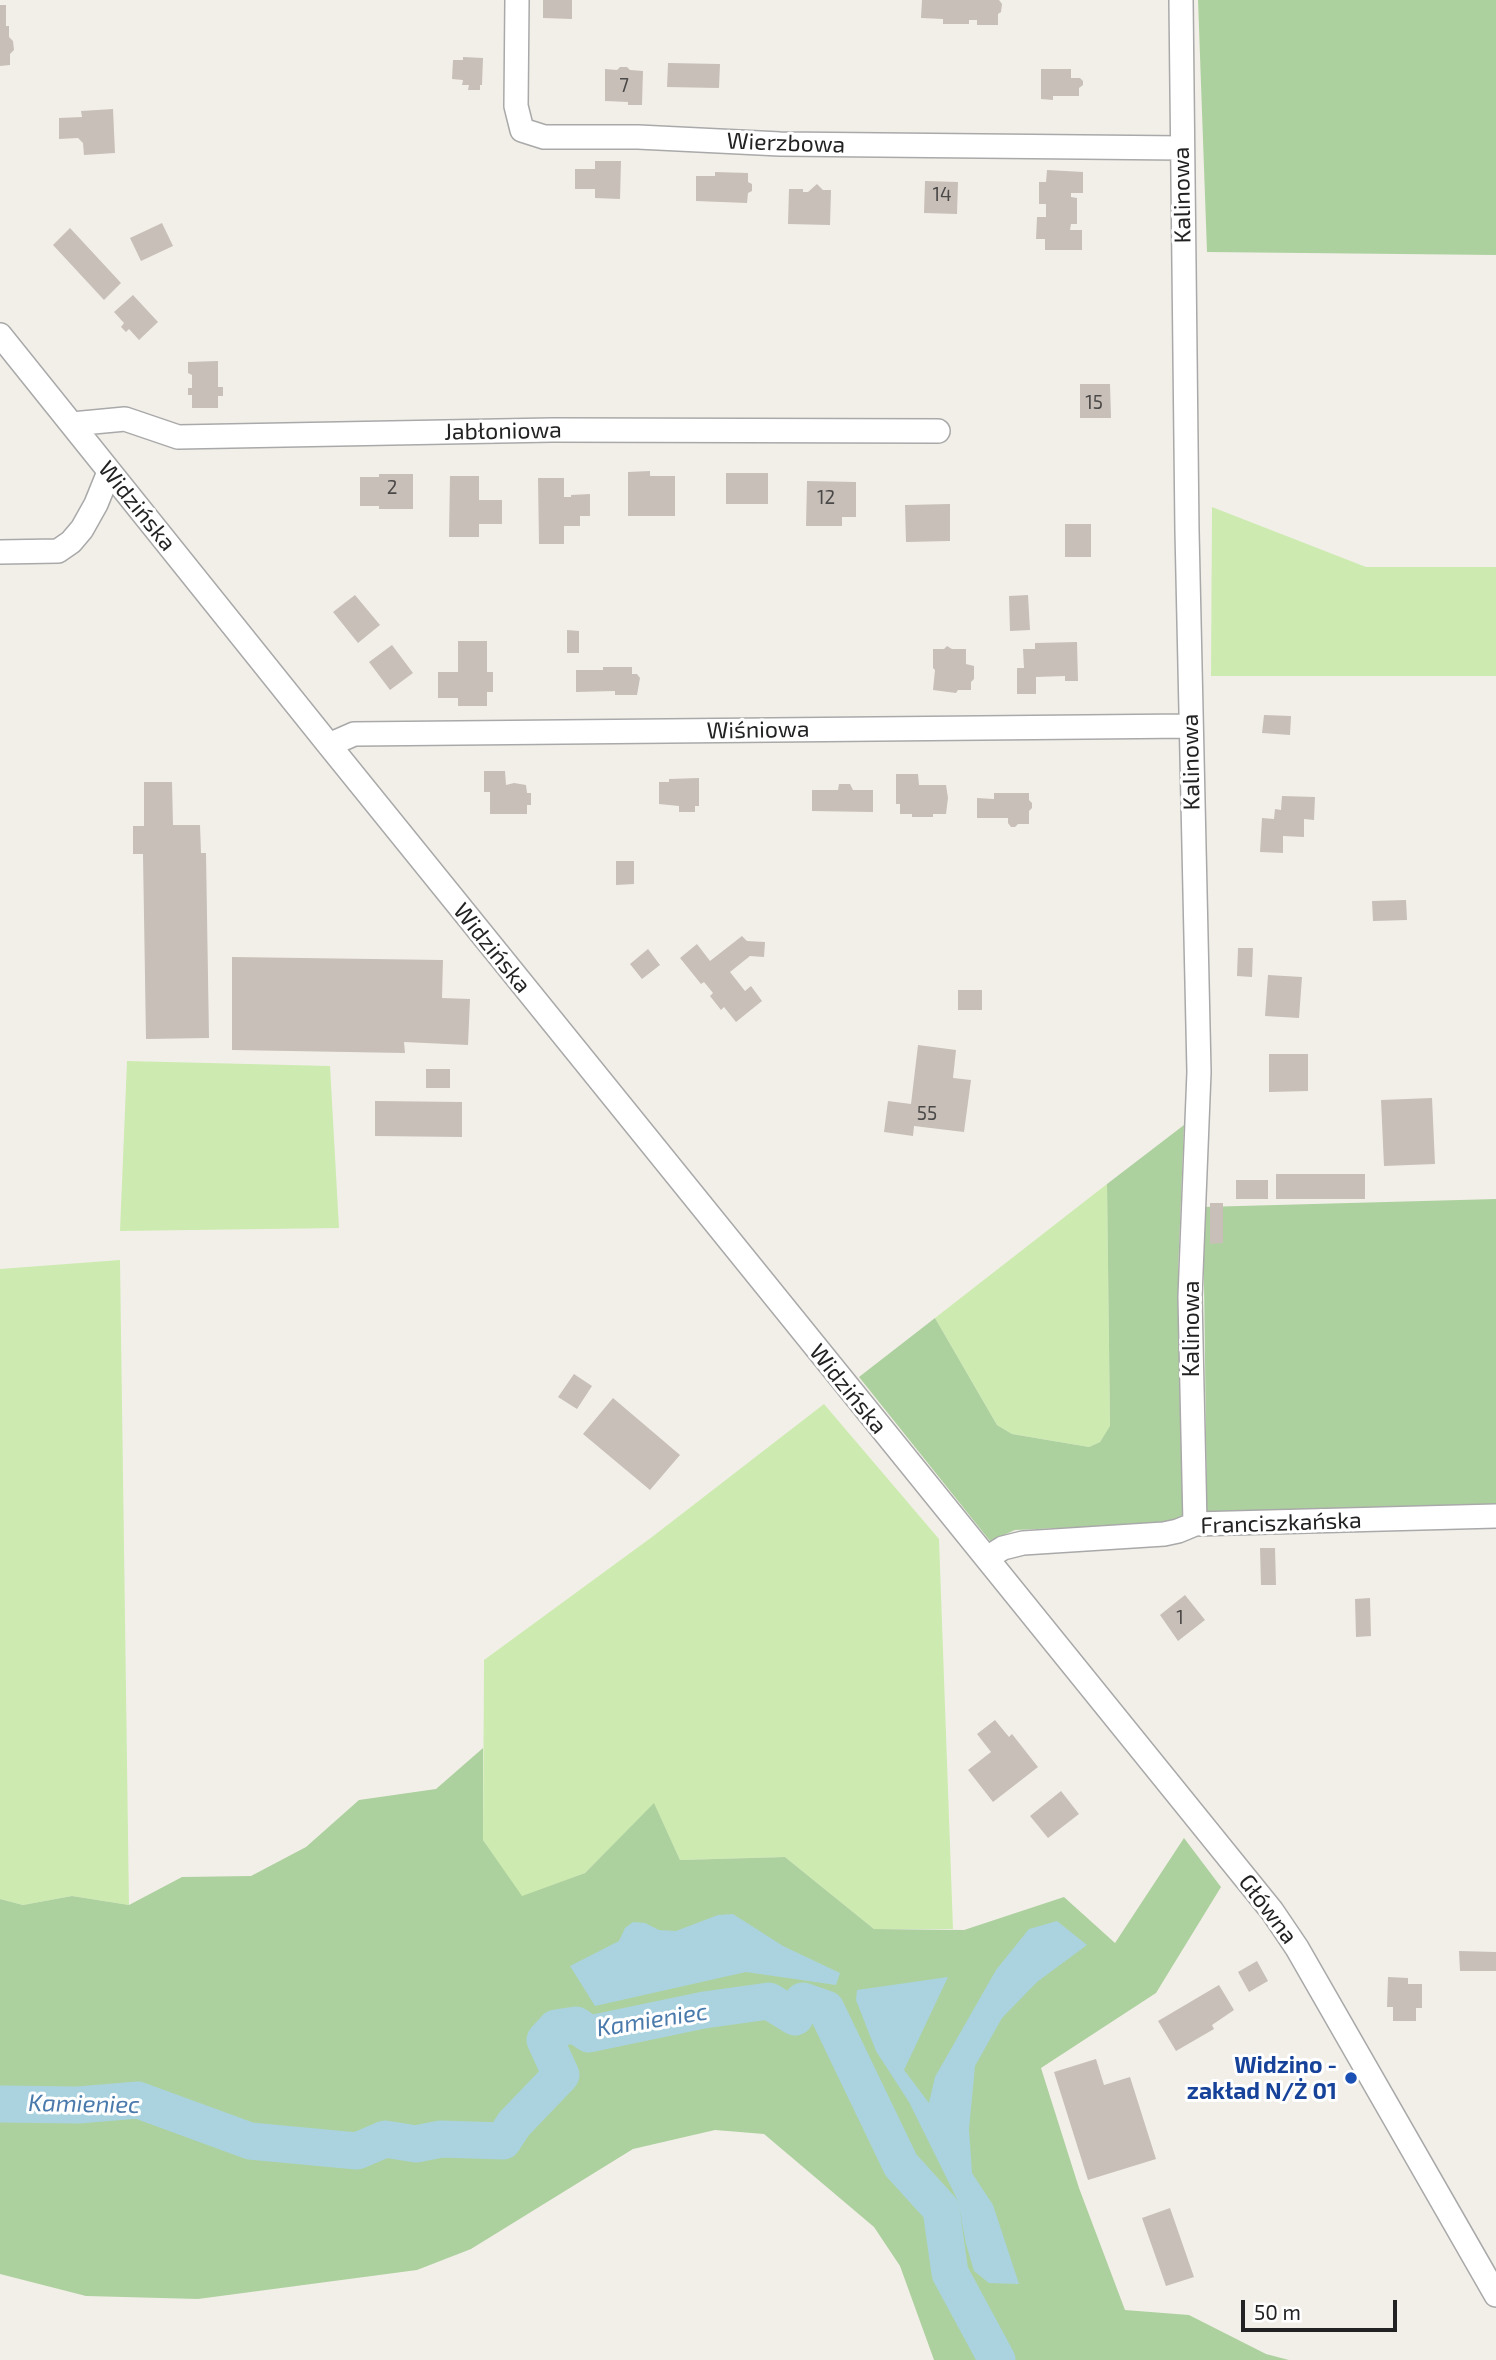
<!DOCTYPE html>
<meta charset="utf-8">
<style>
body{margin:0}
#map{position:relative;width:1496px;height:2360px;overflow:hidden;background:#f2efe9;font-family:"Exo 2",sans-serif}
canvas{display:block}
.scale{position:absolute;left:1241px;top:2300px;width:156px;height:32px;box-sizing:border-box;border:4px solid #222;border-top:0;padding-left:9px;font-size:21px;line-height:24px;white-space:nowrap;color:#222;-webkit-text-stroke:5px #fff;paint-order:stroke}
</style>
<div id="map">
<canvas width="1496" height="2360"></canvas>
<div class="scale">50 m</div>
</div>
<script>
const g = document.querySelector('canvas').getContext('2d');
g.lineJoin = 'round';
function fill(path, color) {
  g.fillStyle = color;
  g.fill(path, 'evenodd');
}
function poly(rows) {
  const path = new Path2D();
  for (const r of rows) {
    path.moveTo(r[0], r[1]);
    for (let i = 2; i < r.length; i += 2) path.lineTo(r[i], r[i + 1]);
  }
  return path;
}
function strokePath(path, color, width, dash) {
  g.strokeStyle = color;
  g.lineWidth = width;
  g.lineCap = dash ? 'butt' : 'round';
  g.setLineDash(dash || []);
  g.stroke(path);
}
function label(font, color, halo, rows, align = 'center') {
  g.font = font + ' "Exo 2",sans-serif';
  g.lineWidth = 6;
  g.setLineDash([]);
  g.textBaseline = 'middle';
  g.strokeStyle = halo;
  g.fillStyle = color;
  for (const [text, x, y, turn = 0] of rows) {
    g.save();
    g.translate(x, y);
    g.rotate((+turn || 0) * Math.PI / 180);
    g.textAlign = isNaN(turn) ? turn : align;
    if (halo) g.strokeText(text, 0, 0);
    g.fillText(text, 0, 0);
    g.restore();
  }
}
fill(poly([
 [1212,507,1366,567,1496,567,1496,676,1211,676],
 [127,1061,330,1066,339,1228,120,1231],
 [1107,1184,1110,1427,1100,1442,1089,1447,1012,1434,997,1425,935,1318],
 [120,1260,129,1905,72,1896,23,1905,0,1899,0,1269],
 [824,1404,939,1539,953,1929,874,1929,785,1857,680,1860,654,1804,585,1873,521,1897,483,1840,484,1660,652,1537]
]), '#cdebb0');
fill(poly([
 [1198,0,1496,0,1496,255,1207,252],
 [1184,1125,1178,1272,1183,1515,1171,1523,1015,1530,990,1541,859,1377,935,1318,997,1425,1012,1434,1089,1447,1100,1442,1110,1426,1107,1184],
 [1496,1199,1496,1507,1207,1514,1203,1207],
 [483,1748,483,1840,522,1896,585,1873,654,1803,680,1860,785,1857,874,1929,964,1930,1064,1897,1115,1943,1184,1838,1221,1887,1156,1993,1041,2068,1079,2188,1125,2310,1189,2315,1266,2354,1289,2360,934,2360,900,2266,874,2227,764,2134,715,2130,633,2149,471,2249,417,2270,198,2299,86,2296,0,2274,0,1899,23,1905,72,1896,129,1905,182,1877,251,1876,306,1847,359,1800,436,1789]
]), '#add19e');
fill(poly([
 [733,1914,783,1946,840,1973,836,1985,746,1972,595,2006,570,1966,619,1941,625,1928,633,1922,645,1923,659,1930,676,1931,718,1915],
 [1057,1921,1087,1945,1037,1982,1002,2018,975,2066,969,2129,972,2173,993,2205,1019,2284,989,2283,974,2271,966,2244,958,2201,909,2102,876,2051,856,2000,857,1990,948,1977,904,2070,929,2103,935,2077,996,1970,1029,1929]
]), '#aad3df');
strokePath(poly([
 [0,2104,78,2105,138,2100,250,2141,357,2151,385,2139,416,2144,441,2139,503,2141,514,2124,561,2075,545,2040,556,2028,576,2025,589,2034,704,2010,769,2001,795,2017,803,2001,826,2009,901,2165,941,2209,950,2273,997,2360]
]), '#aad3df', 37);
fill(poly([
 [543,0,572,0,572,19,543,18],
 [922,0,999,0,1002,4,1001,12,998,14,998,25,977,25,977,20,969,20,969,24,943,24,943,19,921,18],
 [0,5,6,5,6,26,9,26,9,37,13,41,14,50,10,54,10,65,0,66],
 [463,57,483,58,482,85,480,85,480,90,468,90,469,85,462,85,463,80,452,79,453,60,463,60],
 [668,63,720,64,719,88,667,87],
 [620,67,627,67,630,70,643,71,642,105,628,105,628,102,605,101,605,69,617,70],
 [1041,69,1071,69,1071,78,1080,78,1083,81,1083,85,1079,88,1079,96,1053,96,1053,100,1041,99],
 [113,109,115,153,84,155,83,143,78,138,59,139,59,118,82,117,81,111],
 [595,161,621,161,620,199,595,198,595,189,575,189,575,169,595,169],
 [1047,170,1083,172,1083,193,1071,193,1071,197,1077,198,1077,224,1071,224,1070,230,1082,230,1082,250,1045,250,1045,239,1036,239,1037,217,1046,217,1046,204,1039,204,1039,182,1046,182],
 [715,172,748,173,748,182,752,184,752,191,748,193,747,203,696,201,696,176,715,176],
 [925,181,958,182,957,214,924,213],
 [817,184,823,190,831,190,830,225,788,224,789,189,803,189,803,192,808,192],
 [162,223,173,246,141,261,130,238],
 [70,228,121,283,104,300,53,245],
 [133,295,158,322,139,340,129,329,126,332,121,327,124,323,114,312],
 [218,361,218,387,223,387,223,396,218,396,218,408,192,408,192,395,188,395,188,388,192,388,192,375,188,373,188,362],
 [1080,384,1110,384,1111,418,1080,418],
 [650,471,650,476,675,476,675,516,628,516,628,472],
 [726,473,768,473,768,504,726,504],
 [379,474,413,474,413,509,379,509,379,506,360,506,360,477,379,477],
 [450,476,479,476,479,500,502,500,502,524,479,524,479,537,449,537],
 [538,478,564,478,564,497,571,497,571,495,590,494,590,516,580,516,580,526,564,526,564,544,539,544],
 [807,481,856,482,856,517,842,517,842,526,806,526],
 [950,504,950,541,906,542,905,505],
 [1065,524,1091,524,1091,557,1065,557],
 [355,595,380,625,358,643,333,612],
 [1028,595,1030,630,1010,631,1009,596],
 [567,630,579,631,579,653,567,653],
 [458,641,487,641,487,672,493,672,493,692,487,692,487,706,458,706,458,698,438,698,438,672,458,672],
 [1077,642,1078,681,1065,681,1065,676,1036,677,1036,694,1017,694,1017,668,1024,668,1023,649,1035,649,1035,643],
 [392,645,413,673,390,690,369,662],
 [947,646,952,649,966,649,966,664,974,666,974,679,971,682,971,690,958,690,956,693,933,690,935,670,933,668,933,649,944,649],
 [603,667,632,667,632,674,637,674,640,678,637,695,615,695,615,691,576,692,576,670,603,670],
 [1264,715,1291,716,1290,735,1262,733],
 [484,771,505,771,506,785,514,783,526,785,527,793,531,793,531,805,527,805,527,814,490,814,490,792,484,792],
 [896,774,918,774,919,785,946,785,948,798,946,814,933,814,933,817,912,817,912,814,900,814,900,804,896,804],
 [699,778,699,806,695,806,695,812,679,812,679,806,659,804,659,782,669,782,669,779],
 [144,782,172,782,173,825,200,825,201,853,206,853,209,1038,146,1039,143,854,133,854,133,826,144,826],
 [839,784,850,784,853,790,873,790,873,812,812,811,812,790,838,790],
 [994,793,1029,793,1029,800,1032,803,1032,808,1029,811,1029,824,1018,824,1015,827,1011,827,1008,823,1008,818,977,818,977,798,994,799],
 [1282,796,1315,797,1314,820,1304,819,1304,837,1283,836,1283,853,1260,852,1262,818,1274,819,1275,809,1281,810],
 [616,861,634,861,634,884,616,885],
 [1406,900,1407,920,1373,921,1372,901],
 [742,936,747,941,765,942,764,957,750,956,730,972,745,991,751,986,762,1001,736,1022,724,1007,721,1010,710,996,713,993,704,982,701,984,680,958,697,944,710,961],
 [1238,948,1253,948,1252,977,1237,976],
 [648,949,660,965,642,979,630,964],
 [232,957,443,960,442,998,470,999,468,1045,404,1042,405,1053,232,1050],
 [1268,975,1302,977,1299,1018,1265,1016],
 [958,990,982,990,982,1010,958,1010],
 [918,1045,956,1050,953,1078,971,1080,964,1132,914,1126,913,1136,884,1132,888,1101,911,1104],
 [1269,1054,1308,1054,1308,1091,1269,1092],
 [426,1069,450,1069,450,1088,426,1088],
 [1432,1098,1435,1164,1384,1166,1381,1100],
 [375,1101,462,1102,462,1137,375,1136],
 [1276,1174,1365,1174,1365,1199,1276,1199],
 [1236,1180,1268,1180,1268,1199,1236,1199],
 [1210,1203,1223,1203,1223,1243,1210,1244],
 [574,1374,592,1386,577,1409,558,1397],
 [613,1398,680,1455,650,1490,583,1434],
 [1260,1548,1275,1548,1276,1585,1261,1585],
 [1185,1595,1205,1620,1178,1641,1160,1615],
 [1370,1598,1371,1636,1356,1637,1355,1599],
 [995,1720,1009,1737,1012,1734,1038,1767,993,1802,968,1770,991,1752,977,1734],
 [1061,1791,1079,1814,1048,1838,1030,1816],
 [1459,1951,1496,1952,1496,1971,1460,1971],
 [1257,1961,1268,1981,1249,1992,1238,1972],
 [1388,1977,1408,1978,1408,1984,1422,1984,1422,2008,1416,2008,1416,2021,1393,2021,1393,2007,1387,2007],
 [1219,1985,1234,2010,1212,2025,1214,2029,1176,2051,1158,2021],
 [1096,2059,1104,2085,1130,2077,1156,2159,1088,2180,1054,2072],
 [1170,2208,1194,2277,1166,2286,1142,2218]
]), '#c7bfb8');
const minor = poly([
 [517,0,516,106,522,130,544,137,638,137,780,144,1182,148],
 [1181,0,1187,531,1199,1072,1190,1297,1195,1524],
 [0,335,329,745,1272,1911,1297,1948,1496,2295],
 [72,424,125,419,178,437,552,430,938,431],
 [0,552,58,551,71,542,82,529,96,504,109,472],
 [329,745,354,734,1190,726],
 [987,1558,1003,1548,1023,1543,1164,1534,1178,1531,1195,1524,1496,1516]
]);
strokePath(minor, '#a9a9a9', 26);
strokePath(minor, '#fff', 23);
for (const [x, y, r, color] of [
 [1351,2078,7,"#1a4fb4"]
]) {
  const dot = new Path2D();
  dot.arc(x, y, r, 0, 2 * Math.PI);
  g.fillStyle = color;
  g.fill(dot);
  strokePath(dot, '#fff', 2.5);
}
label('19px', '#4b4948', null, [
 ["7",624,86],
 ["14",942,195],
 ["15",1094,403],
 ["2",392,488],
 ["12",826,498],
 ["55",927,1114],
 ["1",1180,1618]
]);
label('23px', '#222', '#fff', [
 ["Wierzbowa",786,143,2],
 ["Kalinowa",1182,195,-91],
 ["Jabłoniowa",503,431,-1],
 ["Widzińska",137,506,51],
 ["Wiśniowa",758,730,-1],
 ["Kalinowa",1191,762,-91],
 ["Widzińska",492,948,51],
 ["Kalinowa",1191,1329,-90],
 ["Widzińska",848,1389,51],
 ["Franciszkańska",1281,1523,-2],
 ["Główna",1268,1909,53]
]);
label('bold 23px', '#164399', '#fff', [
 ["Widzino -",1337,2065],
 ["zakład N/Ż 01",1337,2091]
], 'right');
label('italic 24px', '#4a7aab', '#fff', [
 ["Kamieniec",652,2020,-9],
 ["Kamieniec",84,2104,1]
]);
</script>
